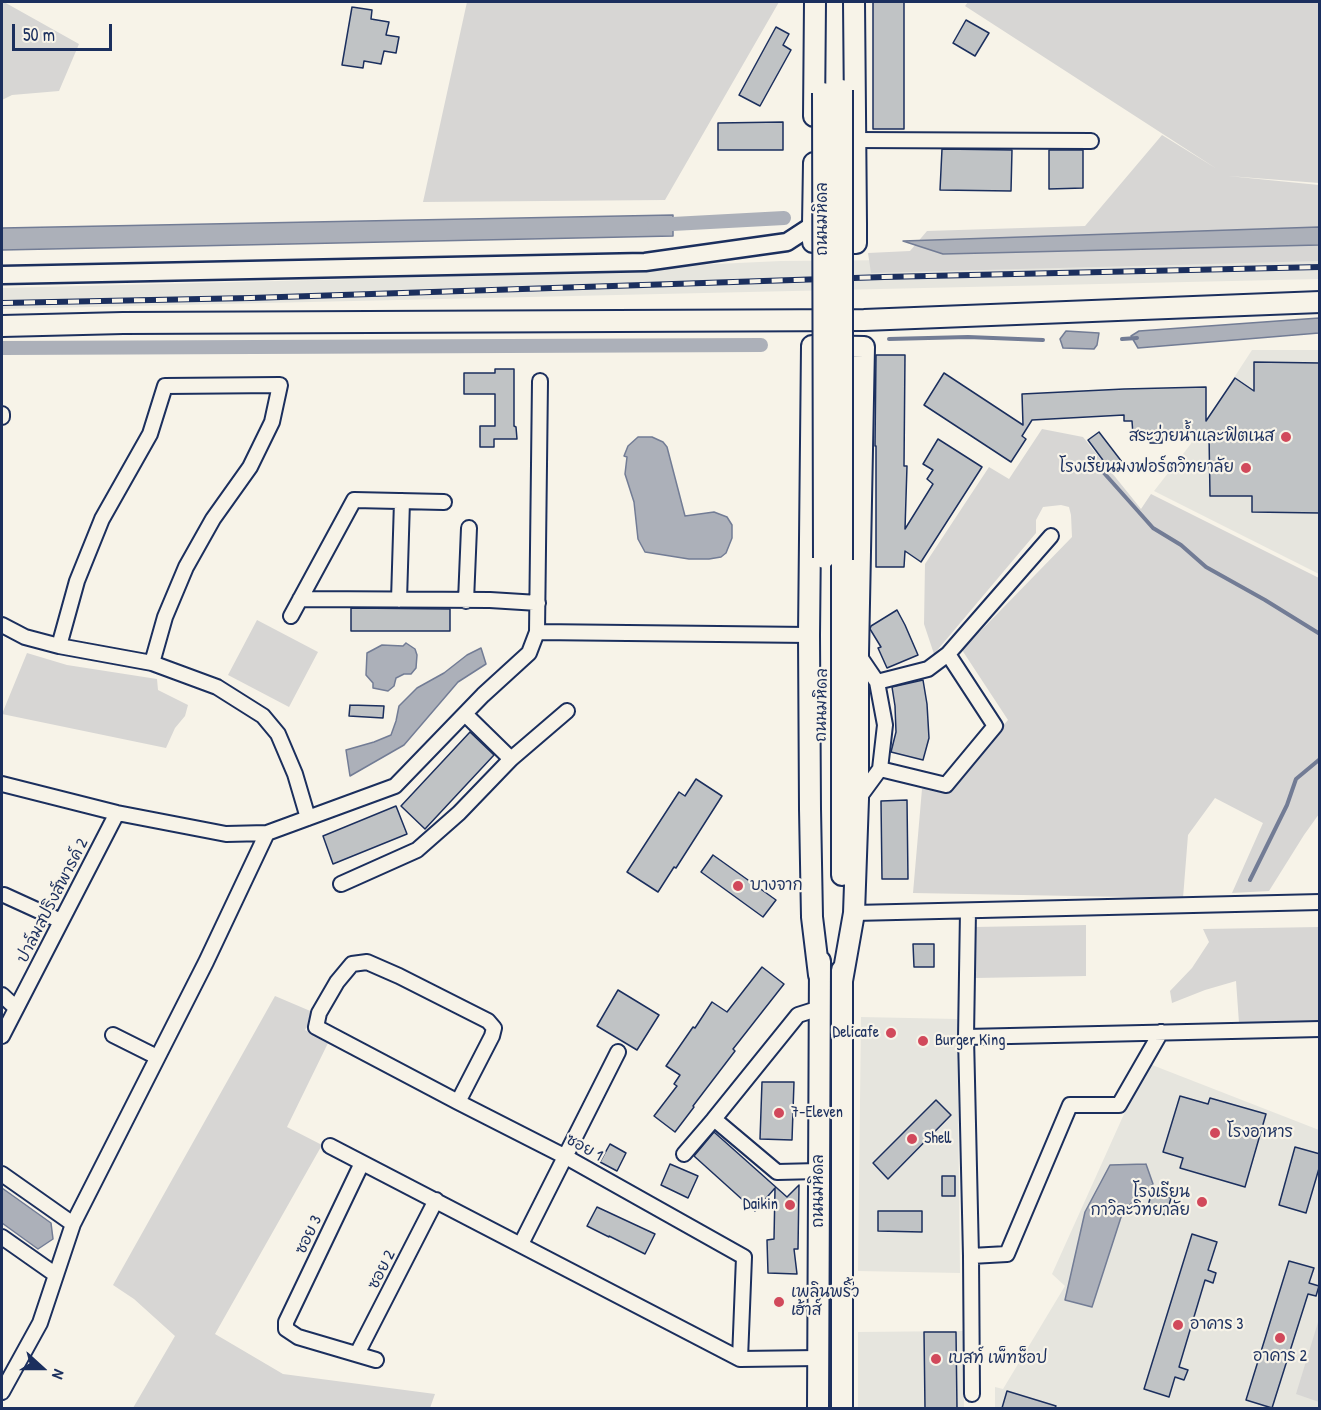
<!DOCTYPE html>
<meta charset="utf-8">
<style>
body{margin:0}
#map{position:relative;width:1321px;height:1410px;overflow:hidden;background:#f7f3e8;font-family:"Patrick Hand",sans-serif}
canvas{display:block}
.frame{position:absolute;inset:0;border:3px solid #1b2f5e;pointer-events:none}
.north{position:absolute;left:12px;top:1338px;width:60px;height:60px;-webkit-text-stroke:4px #f7f3e8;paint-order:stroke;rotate:111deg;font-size:16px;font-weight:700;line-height:24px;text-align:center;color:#1b2f5e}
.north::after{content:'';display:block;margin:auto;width:21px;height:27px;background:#1b2f5e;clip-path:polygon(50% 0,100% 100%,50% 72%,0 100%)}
.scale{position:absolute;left:12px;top:24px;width:100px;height:27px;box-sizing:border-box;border:3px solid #1b2f5e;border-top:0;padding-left:8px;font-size:18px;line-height:21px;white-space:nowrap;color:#1b2f5e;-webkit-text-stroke:4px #f7f3e8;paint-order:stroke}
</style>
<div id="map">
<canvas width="1321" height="1410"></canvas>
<div class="frame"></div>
<div class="north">N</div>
<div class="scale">50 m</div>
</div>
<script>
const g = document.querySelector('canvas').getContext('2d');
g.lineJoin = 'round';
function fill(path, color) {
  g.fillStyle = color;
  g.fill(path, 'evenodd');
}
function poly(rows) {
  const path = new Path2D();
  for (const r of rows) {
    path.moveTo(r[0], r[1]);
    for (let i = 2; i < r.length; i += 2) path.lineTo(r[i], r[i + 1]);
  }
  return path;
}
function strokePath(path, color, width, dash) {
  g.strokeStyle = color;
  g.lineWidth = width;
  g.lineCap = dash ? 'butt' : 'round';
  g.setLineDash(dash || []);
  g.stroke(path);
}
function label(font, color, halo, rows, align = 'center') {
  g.font = font + ' "Patrick Hand","Playpen Sans Thai",sans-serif';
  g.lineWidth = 4.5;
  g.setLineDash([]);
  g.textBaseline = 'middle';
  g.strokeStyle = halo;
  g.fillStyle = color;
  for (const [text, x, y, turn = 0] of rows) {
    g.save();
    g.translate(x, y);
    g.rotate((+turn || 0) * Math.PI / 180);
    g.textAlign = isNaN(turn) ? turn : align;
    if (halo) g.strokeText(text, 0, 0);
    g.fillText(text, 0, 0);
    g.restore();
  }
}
fill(poly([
 [1320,255,1319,279,2,309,2,288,436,277,781,261,1251,257],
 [1252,350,1319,350,1319,574,1154,491,1190,445],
 [861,1017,957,1019,960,1273,858,1271],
 [1147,1063,1319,1130,1319,1408,995,1408,995,1387,1003,1389,1065,1286,1052,1274],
 [963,1331,964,1408,858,1408,858,1332]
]), '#e6e5de');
fill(poly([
 [2,2,4,2,79,44,59,91,12,95,2,100],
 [467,2,779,2,665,200,423,202],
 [968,2,1319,2,1319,183,1228,176,1319,185,1319,261,871,273,868,253,910,251,927,231,1085,226,1162,135,1217,169,965,6],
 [1042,429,1083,437,1141,509,1151,494,1319,578,1319,814,1304,835,1269,891,1232,893,1263,823,1215,798,1188,835,1183,898,913,893,922,789,948,788,1008,720,962,650,1072,537,1071,515,1069,507,1061,505,1043,507,1036,520,1036,533,934,654,924,624,925,564,989,467,1009,479],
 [257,620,318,652,289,707,228,675],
 [27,653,67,665,157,679,158,690,188,705,185,716,175,728,166,748,2,714],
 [1086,925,1086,976,975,978,974,927],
 [1319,927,1319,1021,1239,1023,1236,981,1205,990,1172,1003,1170,991,1192,968,1209,942,1203,929],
 [275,996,315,1013,305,1030,328,1043,287,1127,322,1145,215,1334,283,1374,435,1394,430,1408,133,1408,175,1336,134,1299,113,1285],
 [1319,1319,1319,1402,1296,1394]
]), '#d7d6d4');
const water = poly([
 [673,215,673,236,2,250,2,228,673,215],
 [1319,227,1319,245,943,254,903,241,1319,227],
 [1319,318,1319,333,1138,348,1131,336,1139,331,1319,318],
 [1066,331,1099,333,1097,345,1094,349,1063,348,1060,339,1066,331],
 [638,437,652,437,663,442,667,447,685,516,714,512,727,517,732,525,732,538,726,553,721,557,709,559,689,559,645,552,638,539,634,502,625,474,627,457,624,456,628,446,638,437],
 [406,643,415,649,417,655,416,668,411,674,404,674,396,678,394,686,388,691,373,688,373,683,366,675,367,653,382,645,403,646,406,643],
 [481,648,486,664,458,682,404,745,350,776,346,750,374,742,391,735,396,721,399,706,417,688,444,673,467,655,481,648],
 [1146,1164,1153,1184,1123,1211,1092,1307,1065,1300,1085,1212,1110,1165,1146,1164],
 [2,1188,51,1223,53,1239,38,1249,2,1223,2,1188]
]);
fill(water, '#acb0b9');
strokePath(water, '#727c95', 1.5);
strokePath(poly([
 [889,339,968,337,1043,340],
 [1122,339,1137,338],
 [1104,473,1153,528,1181,545,1206,567,1265,600,1320,634],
 [1250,880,1287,805,1296,779,1320,759]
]), '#727c95', 4);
strokePath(poly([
 [654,225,784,218],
 [2,348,761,345]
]), '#acb0b9', 14);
const building = poly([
 [873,2,904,2,904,129,873,129,873,2],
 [352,7,372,10,371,19,389,22,386,35,399,37,396,53,384,51,381,64,364,61,363,68,342,65,352,7],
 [966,20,989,33,975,56,953,43,966,20],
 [776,27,789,34,783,45,791,50,760,106,739,95,776,27],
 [783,122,783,150,718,150,718,123,783,122],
 [942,149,1012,150,1011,191,940,190,942,149],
 [1049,150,1083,150,1083,188,1049,189,1049,150],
 [876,355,905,355,904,466,907,466,905,529,933,484,927,479,933,470,923,464,938,439,982,467,921,562,905,551,904,567,876,567,876,446,875,446,876,355],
 [1254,362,1320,363,1320,513,1252,512,1252,496,1210,496,1209,434,1162,434,1162,443,1150,443,1150,435,1133,435,1132,421,1124,421,1124,415,1032,420,1022,436,1026,439,1011,462,924,405,944,373,1023,425,1022,394,1124,389,1206,387,1206,421,1235,378,1254,391,1254,362],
 [495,369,514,369,514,426,516,427,517,439,494,439,494,447,480,447,480,426,495,426,495,394,464,394,464,373,495,373,495,369],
 [1099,432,1122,462,1111,471,1088,440,1099,432],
 [351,608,450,609,450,631,351,631,351,608],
 [897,610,905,625,918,655,887,668,878,648,881,647,870,629,871,626,897,610],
 [923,680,927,704,929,738,923,760,891,752,896,732,895,706,892,687,923,680],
 [350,705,384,706,383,718,349,716,350,705],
 [470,732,494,755,425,829,401,806,470,732],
 [696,779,722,796,676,868,674,867,658,892,627,872,679,792,685,796,696,779],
 [907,800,908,879,882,879,881,801,907,800],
 [396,806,407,834,333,864,323,836,396,806],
 [713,855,776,900,763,917,701,872,713,855],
 [913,944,934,944,934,967,914,967,913,944],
 [762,967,784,984,733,1049,735,1051,693,1106,694,1107,675,1132,654,1116,677,1086,674,1084,680,1075,666,1066,693,1027,695,1028,712,1002,727,1012,762,967],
 [618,990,659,1015,637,1050,597,1026,618,990],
 [762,1082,794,1082,792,1140,760,1139,762,1082],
 [1180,1096,1208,1104,1210,1098,1266,1114,1245,1187,1180,1168,1183,1158,1163,1152,1180,1096],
 [936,1100,951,1115,888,1179,873,1163,936,1100],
 [714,1132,787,1197,799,1185,798,1249,794,1249,797,1274,768,1273,767,1240,774,1239,775,1188,755,1211,694,1156,714,1132],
 [610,1144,626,1153,617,1171,600,1162,610,1144],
 [1295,1147,1320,1154,1320,1165,1306,1213,1279,1205,1295,1147],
 [670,1164,698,1176,688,1198,661,1185,670,1164],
 [942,1176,955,1176,955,1196,942,1196,942,1176],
 [1152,1192,1171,1198,1166,1215,1147,1209,1152,1192],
 [597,1207,655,1234,645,1254,609,1236,609,1237,587,1226,597,1207],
 [878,1211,922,1211,922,1232,878,1231,878,1211],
 [1192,1234,1217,1242,1208,1270,1216,1273,1213,1283,1205,1280,1179,1367,1188,1370,1184,1380,1175,1377,1169,1397,1144,1389,1192,1234],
 [1289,1261,1314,1268,1309,1283,1319,1286,1316,1296,1308,1294,1272,1408,1246,1400,1289,1261],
 [924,1332,956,1332,957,1408,925,1408,924,1332],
 [1007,1391,1056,1406,1055,1408,1002,1408,1007,1391]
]);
fill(building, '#c0c3c5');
strokePath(building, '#1b2f5e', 1.5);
const minor = poly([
 [855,140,1091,141],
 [2,414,2,417],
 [300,599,490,600,538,603],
 [399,600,402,501],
 [466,601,469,528],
 [291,616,354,500,444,502],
 [2,625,25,637,59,646,152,663,217,687,263,716,278,734,295,774,308,818],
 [537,632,809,635],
 [59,646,77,581,102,519,150,434,165,386,280,385,272,422,250,467,213,519,186,567,165,617,152,663],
 [877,682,928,669,948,654,1051,536],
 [465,714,511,759],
 [880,769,946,785,995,726,948,654],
 [2,784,117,813,226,834,267,833,395,786,483,695,529,653,537,632,540,381],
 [858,799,880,769,885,725,877,682,858,654],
 [341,884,417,850,459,813,511,759,567,711],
 [4,895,61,921],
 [968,911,966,1037,971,1256,972,1394],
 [854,913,1320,902],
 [2,995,16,1008],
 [113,1035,157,1057],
 [2,1036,117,813],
 [966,1037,1320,1029],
 [458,1102,492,1036,494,1028,488,1021,399,976,367,962,352,964,337,982,319,1013,316,1027,458,1102,566,1157,744,1257,740,1359],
 [330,1146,740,1359,818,1358],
 [684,1154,714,1119],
 [362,1163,286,1322,286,1329,298,1337,376,1360],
 [819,1171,777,1172,714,1119,798,1015,820,1008],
 [2,1174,73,1224],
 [2,1237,56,1275],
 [521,1244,618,1052],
 [971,1256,1007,1254,1070,1105,1119,1105,1161,1032],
 [357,1354,436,1200],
 [2,1392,40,1323,73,1224,206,962,267,833]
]);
const tertiary = poly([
 [2,275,645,262,787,242,813,225]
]);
const secondary = poly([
 [814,116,815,2],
 [814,163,813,225,856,224,854,2],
 [813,225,813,242,856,243,856,224],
 [2,326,123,323,864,320,1320,302],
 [842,560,842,875],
 [842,970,842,1408],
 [819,975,812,917,810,809,809,635,812,346,864,347,858,654,858,799,854,913,842,981],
 [818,1408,820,961]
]);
strokePath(minor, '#1b2f5e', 18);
strokePath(tertiary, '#1b2f5e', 21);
strokePath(secondary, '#1b2f5e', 24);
strokePath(minor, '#f7f3e8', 14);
strokePath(tertiary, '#f7f3e8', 16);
strokePath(secondary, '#f7f3e8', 20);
const rail = poly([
 [2,303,251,298,884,277,1320,267]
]);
strokePath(rail, '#1b2f5e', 6);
strokePath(rail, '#f7f3e8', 4, [11]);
const secondaryBridge = poly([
 [823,93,824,558],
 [842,560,842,90]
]);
strokePath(secondaryBridge, '#1b2f5e', 24, []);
strokePath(secondaryBridge, '#f7f3e8', 20);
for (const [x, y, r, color] of [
 [1286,437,6,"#d1495b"],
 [1246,468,6,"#d1495b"],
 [738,886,6,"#d1495b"],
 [891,1033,6,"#d1495b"],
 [923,1041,6,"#d1495b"],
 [779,1113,6,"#d1495b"],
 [1215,1133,6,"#d1495b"],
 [912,1139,6,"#d1495b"],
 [1202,1202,6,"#d1495b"],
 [790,1205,6,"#d1495b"],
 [779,1302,6,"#d1495b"],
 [1178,1325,6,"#d1495b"],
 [1280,1338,6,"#d1495b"],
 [936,1359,6,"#d1495b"]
]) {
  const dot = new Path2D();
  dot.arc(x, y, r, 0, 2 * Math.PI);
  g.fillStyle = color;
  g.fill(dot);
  strokePath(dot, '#f7f3e8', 2);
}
label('16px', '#1b2f5e', '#f7f3e8', [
 ["ถนนมหิดล",823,219,-90],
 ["ถนนมหิดล",822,705,-89],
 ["ปาล์มสปริงส์พารค์ 2",53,901,-63],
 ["ซอย 1",584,1148,29],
 ["ถนนมหิดล",819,1191,-90],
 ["ซอย 3",309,1235,-64],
 ["ซอย 2",382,1270,-63]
]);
label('16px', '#1b2f5e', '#f7f3e8', [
 ["สระว่ายน้ำและฟิตเนส",1274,437,"right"],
 ["โรงเรียนมงฟอร์ตวิทยาลัย",1234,468,"right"],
 ["บางจาก",750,886],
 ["Delicafe",879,1033,"right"],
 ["Burger King",935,1041],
 ["7-Eleven",791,1113],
 ["โรงอาหาร",1227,1133],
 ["Shell",924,1139],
 ["โรงเรียน",1190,1193,"right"],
 ["กาวิละวิทยาลัย",1190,1211,"right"],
 ["Daikin",778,1205,"right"],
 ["เพลินพริ้ว",791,1293],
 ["เฮ้าส์",791,1311],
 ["อาคาร 3",1190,1325],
 ["อาคาร 2",1280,1357,"center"],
 ["เบสท์ เพ็ทช็อป",948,1359]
], 'left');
</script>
